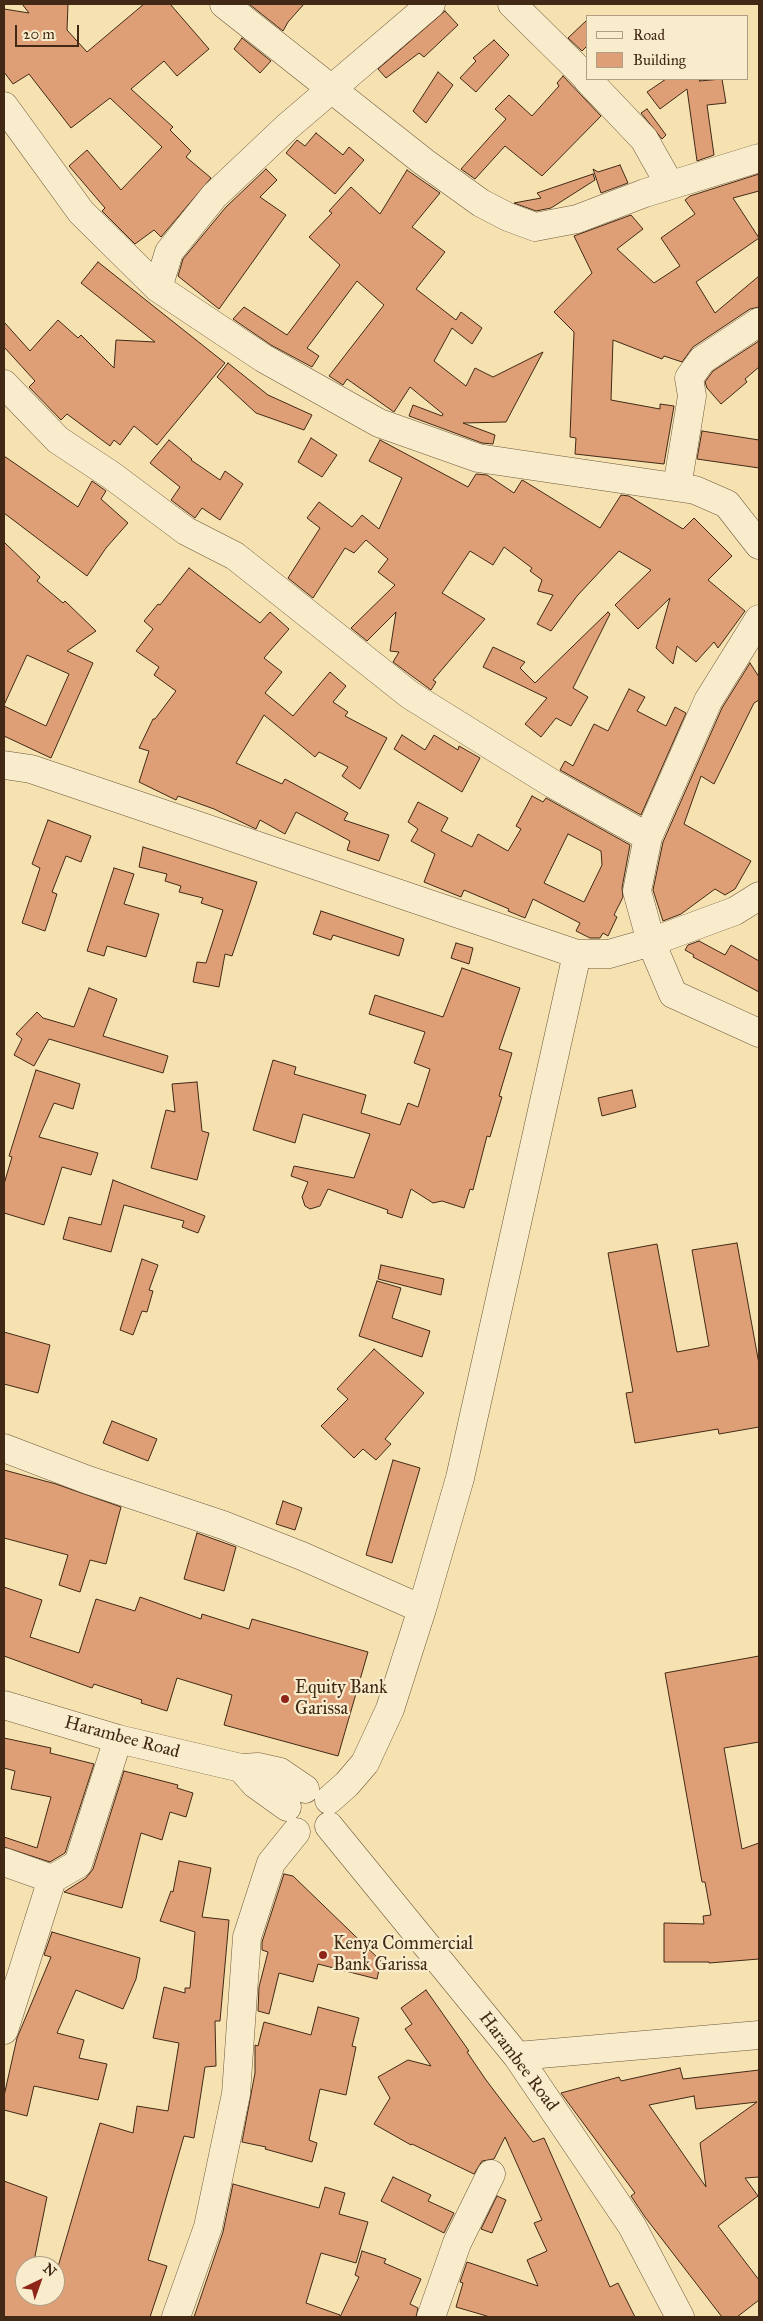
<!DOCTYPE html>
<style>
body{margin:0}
#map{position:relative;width:763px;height:2321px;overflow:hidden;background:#f5e2b0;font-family:"IM FELL Great Primer",serif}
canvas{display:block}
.frame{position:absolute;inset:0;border:5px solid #422916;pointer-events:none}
.legend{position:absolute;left:586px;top:15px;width:162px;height:65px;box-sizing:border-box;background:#f8eccc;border:1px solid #af9e83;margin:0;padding:6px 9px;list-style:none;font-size:15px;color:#422916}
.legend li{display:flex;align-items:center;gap:10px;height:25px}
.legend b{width:25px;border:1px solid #af9e83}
.north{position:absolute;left:15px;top:2256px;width:50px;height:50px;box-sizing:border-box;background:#f8eccc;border:1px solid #af9e83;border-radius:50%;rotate:42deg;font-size:14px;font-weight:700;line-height:20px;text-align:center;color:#422916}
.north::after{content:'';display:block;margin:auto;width:18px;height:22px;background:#8f2418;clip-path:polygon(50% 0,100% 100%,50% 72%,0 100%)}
.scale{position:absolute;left:15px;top:25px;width:64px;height:22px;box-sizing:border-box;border:2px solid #422916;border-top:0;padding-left:6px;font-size:15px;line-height:18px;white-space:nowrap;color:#422916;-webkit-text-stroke:4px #f8eccc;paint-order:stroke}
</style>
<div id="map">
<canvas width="763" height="2321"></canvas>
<div class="frame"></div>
<ul class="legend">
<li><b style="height:6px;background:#f8eccc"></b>Road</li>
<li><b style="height:14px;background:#de9f77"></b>Building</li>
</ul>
<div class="north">N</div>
<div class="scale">20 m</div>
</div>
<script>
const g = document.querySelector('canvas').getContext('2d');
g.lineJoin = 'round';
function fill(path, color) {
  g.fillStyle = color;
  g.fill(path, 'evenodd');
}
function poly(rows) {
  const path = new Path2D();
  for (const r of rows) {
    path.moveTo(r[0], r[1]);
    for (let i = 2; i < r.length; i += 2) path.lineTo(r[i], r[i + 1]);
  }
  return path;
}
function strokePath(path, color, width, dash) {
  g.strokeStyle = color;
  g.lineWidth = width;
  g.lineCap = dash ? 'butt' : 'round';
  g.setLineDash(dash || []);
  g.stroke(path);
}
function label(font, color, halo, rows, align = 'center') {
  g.font = font + ' "IM FELL Great Primer",serif';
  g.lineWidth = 4.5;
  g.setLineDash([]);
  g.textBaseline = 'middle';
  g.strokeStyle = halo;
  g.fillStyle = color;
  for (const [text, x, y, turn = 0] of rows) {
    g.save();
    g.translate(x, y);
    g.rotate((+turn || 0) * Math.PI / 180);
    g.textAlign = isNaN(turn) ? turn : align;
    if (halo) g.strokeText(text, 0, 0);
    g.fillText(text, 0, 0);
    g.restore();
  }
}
const building = poly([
 [22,4,68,4,67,30,87,52,144,4,170,4,209,49,177,76,164,61,131,89,173,127,170,130,191,151,186,157,211,178,161,237,154,230,135,244,102,211,105,208,69,166,87,150,121,190,162,147,110,98,71,128,29,74,13,84,4,72,4,9,29,13,22,4],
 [249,4,304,4,288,22,283,31,249,4],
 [445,11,458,25,424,57,419,53,386,78,378,69,445,11],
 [587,20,587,46,582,51,568,38,587,20],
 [242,38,271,61,260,73,234,49,242,38],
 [494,40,509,55,476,92,460,78,476,61,473,58,494,40],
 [438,72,453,85,426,123,413,111,438,72],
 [563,76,601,116,542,176,505,146,475,179,461,169,506,119,495,109,509,95,532,116,559,86,557,83,563,76],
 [666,79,702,79,699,81,722,79,726,103,707,105,714,155,697,161,687,89,660,109,647,92,666,79],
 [647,109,666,135,662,139,641,113,647,109],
 [316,133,343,155,349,147,364,160,335,194,286,153,297,140,305,146,316,133],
 [620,165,628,183,601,193,593,169,598,172,620,165],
 [266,169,277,180,260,197,286,215,219,309,178,276,183,259,226,207,266,169],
 [407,170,440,193,412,227,445,252,416,289,456,320,461,312,482,328,472,344,452,328,434,361,466,386,475,368,493,377,543,352,506,422,463,423,495,435,493,444,482,443,409,416,413,405,442,416,443,414,410,387,394,412,347,379,343,385,329,376,384,305,357,281,307,348,319,356,312,367,271,345,233,319,244,307,287,335,340,265,309,237,332,213,329,211,351,187,380,214,407,170],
 [593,174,595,180,551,208,536,211,514,203,541,198,537,193,593,174],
 [759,174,759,191,733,198,759,238,696,282,715,313,759,276,759,307,750,309,693,347,682,362,664,356,662,359,613,340,611,400,660,409,660,404,674,406,664,464,575,454,576,438,570,437,574,332,554,312,592,273,574,236,631,215,643,229,617,249,654,283,680,266,661,238,695,214,685,200,690,196,759,174],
 [98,262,225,363,157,445,134,426,120,445,114,440,110,446,67,414,61,420,29,387,35,381,4,347,4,322,30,351,58,320,78,338,81,335,114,368,116,340,155,342,81,283,98,262],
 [759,341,759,367,745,379,747,382,721,404,707,388,705,382,713,371,759,341],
 [228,363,268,395,312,415,304,430,256,413,217,377,228,363],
 [702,431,759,440,759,468,697,459,702,431],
 [311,438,337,455,322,477,298,462,311,438],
 [169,440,192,459,191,460,220,480,225,471,243,484,220,520,202,508,195,518,171,500,180,487,150,463,169,440],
 [380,440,468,487,476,474,487,475,514,493,522,480,524,481,600,528,621,495,629,496,683,529,694,518,732,556,708,580,745,611,718,648,714,642,696,662,677,646,673,664,656,648,670,598,638,629,615,605,651,570,619,551,577,596,551,631,537,624,553,595,538,591,542,580,530,571,532,568,504,547,493,565,470,551,442,593,485,619,433,680,436,682,431,690,393,662,399,652,390,651,396,612,367,641,351,628,395,585,378,572,388,559,366,540,354,553,345,548,313,598,288,578,320,528,307,518,319,502,352,527,362,515,379,529,402,478,369,461,380,440],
 [4,456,78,507,92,481,106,491,101,499,128,523,106,548,87,576,4,513,4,456],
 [4,542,40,577,37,581,63,603,65,601,96,631,67,651,93,663,51,758,4,736,4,706,46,726,69,674,27,655,4,705,4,542],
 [189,568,260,623,270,612,289,629,264,658,282,672,265,693,293,716,330,672,346,686,333,702,348,712,345,716,387,738,360,789,342,776,348,767,319,752,315,757,264,715,236,763,282,784,285,779,348,813,344,820,389,835,379,861,347,850,350,841,296,812,285,834,260,820,256,829,214,809,178,796,176,800,139,782,149,751,139,748,153,719,155,719,176,691,154,675,159,667,136,651,153,629,144,621,158,604,160,605,189,568],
 [608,612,610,614,573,688,588,697,571,726,556,718,541,737,525,724,547,698,483,667,493,647,525,662,520,668,535,683,608,612],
 [750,663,759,677,759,700,754,703,714,784,701,776,684,824,751,861,735,889,725,895,715,889,681,914,663,921,653,890,663,842,722,708,750,663],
 [629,689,645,697,637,711,666,726,675,707,686,713,641,815,560,770,565,761,573,766,594,724,608,731,629,689],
 [402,735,425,750,434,735,458,750,459,746,480,758,462,792,394,749,402,735],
 [532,796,543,802,546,798,630,845,622,888,623,897,614,915,617,917,608,936,603,933,600,938,590,938,576,931,580,923,533,899,525,918,508,911,509,909,464,890,461,897,424,882,435,854,411,841,418,829,408,822,418,802,448,818,441,831,472,847,478,834,508,851,521,829,516,826,532,796],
 [568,834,601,851,602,865,584,902,544,883,568,834],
 [48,820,91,836,81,862,66,856,52,892,57,894,45,931,22,923,40,868,32,864,48,820],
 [143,847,257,882,232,956,225,954,219,987,193,982,197,962,206,963,223,910,201,903,203,898,179,892,181,886,165,881,167,874,139,867,143,847],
 [114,868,134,874,124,904,159,914,146,957,107,946,104,956,87,951,114,868],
 [321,911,404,939,399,956,333,935,331,940,313,934,321,911],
 [699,941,725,955,731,945,759,961,759,992,693,957,694,955,685,950,688,945,699,941],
 [456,943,473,948,469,964,451,958,456,943],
 [462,968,520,988,499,1049,512,1053,499,1096,502,1097,490,1137,487,1136,473,1190,470,1189,464,1208,442,1201,433,1203,411,1189,402,1218,387,1213,388,1210,328,1189,320,1206,310,1209,305,1206,302,1197,308,1182,291,1176,294,1166,354,1178,370,1134,303,1114,295,1143,253,1130,273,1060,296,1067,294,1074,366,1095,361,1113,400,1125,408,1103,418,1107,430,1069,414,1063,425,1032,369,1014,375,995,443,1017,462,968],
 [89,988,117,999,103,1036,168,1056,163,1073,49,1039,34,1066,14,1055,22,1039,16,1034,37,1012,43,1018,74,1027,89,988],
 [36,1070,80,1084,73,1109,54,1103,39,1137,98,1153,91,1175,62,1167,44,1225,4,1213,4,1184,12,1157,9,1156,36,1070],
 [197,1082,202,1131,209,1133,197,1180,151,1168,166,1110,175,1112,172,1084,197,1082],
 [632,1090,636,1107,602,1116,598,1098,632,1090],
 [113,1180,205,1216,198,1233,182,1227,184,1221,124,1205,111,1252,63,1239,69,1217,101,1225,113,1180],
 [737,1243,759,1364,759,1427,719,1434,718,1429,635,1443,626,1393,633,1392,608,1253,657,1244,677,1352,709,1346,692,1250,737,1243],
 [142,1259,158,1265,149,1290,153,1291,147,1312,142,1311,133,1335,120,1330,142,1259],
 [381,1265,444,1279,441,1295,378,1279,381,1265],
 [377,1281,401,1288,392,1318,430,1331,422,1357,359,1336,377,1281],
 [4,1332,50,1345,38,1393,4,1384,4,1332],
 [374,1349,424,1393,385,1439,391,1444,376,1460,363,1449,354,1458,321,1426,348,1399,337,1389,374,1349],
 [112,1421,157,1439,148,1461,103,1443,112,1421],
 [393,1460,420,1468,392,1563,366,1555,393,1460],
 [4,1470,56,1484,121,1507,106,1564,90,1560,80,1592,59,1585,68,1555,4,1538,4,1470],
 [283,1501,302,1508,295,1530,276,1524,283,1501],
 [197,1533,236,1547,224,1591,184,1579,197,1533],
 [4,1587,42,1600,30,1637,79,1653,96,1599,135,1611,140,1597,201,1619,202,1614,249,1629,252,1619,368,1652,338,1756,224,1725,232,1695,177,1678,167,1711,141,1703,142,1700,94,1684,92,1688,4,1656,4,1587],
 [759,1656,759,1742,724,1748,742,1849,759,1843,759,1959,709,1963,709,1962,664,1962,664,1923,704,1924,703,1916,711,1915,705,1882,702,1882,665,1673,759,1656],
 [4,1738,51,1748,50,1753,94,1764,65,1853,50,1862,4,1847,4,1837,37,1848,51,1797,11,1789,15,1771,4,1768,4,1738],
 [124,1771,178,1785,177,1788,193,1793,186,1817,170,1812,162,1840,141,1833,122,1908,64,1892,86,1878,93,1869,124,1771],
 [179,1861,211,1868,202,1917,229,1920,220,2021,215,2021,216,2066,205,2067,194,2138,184,2136,148,2260,167,2266,150,2317,4,2317,4,2181,47,2197,33,2266,25,2266,25,2296,55,2296,55,2277,100,2123,133,2133,137,2106,168,2111,179,2043,153,2038,164,1987,185,1993,185,1988,190,1988,195,1932,160,1921,171,1891,173,1892,179,1861],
 [284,1874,293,1876,381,1961,377,1979,318,1964,313,1982,279,1973,269,2014,258,2011,259,1987,268,1952,262,1950,262,1942,284,1874],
 [52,1932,140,1958,136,1979,123,2009,76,1990,57,2033,84,2040,79,2058,107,2064,98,2100,34,2086,27,2116,4,2110,4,2096,17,2038,51,1957,44,1955,52,1932],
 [426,1990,469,2051,467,2052,486,2080,533,2142,544,2138,610,2287,618,2283,635,2317,490,2317,456,2307,463,2283,460,2282,467,2262,538,2286,527,2260,547,2251,534,2223,542,2220,505,2137,494,2159,482,2161,474,2174,412,2144,411,2145,374,2124,390,2098,378,2077,408,2060,431,2066,405,2029,412,2024,401,2008,426,1990],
 [318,2007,359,2018,352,2046,356,2047,346,2095,320,2089,309,2140,317,2143,312,2162,265,2149,266,2147,242,2142,255,2073,255,2045,258,2046,264,2022,311,2035,318,2007],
 [680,2068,683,2079,759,2070,759,2177,745,2178,758,2196,718,2226,759,2280,759,2300,737,2317,722,2317,645,2217,631,2196,635,2193,561,2093,619,2077,621,2081,680,2068],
 [694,2096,696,2109,757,2102,700,2143,706,2187,649,2105,694,2096],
 [393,2177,431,2195,428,2201,454,2213,444,2233,381,2201,393,2177],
 [233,2184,319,2208,325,2187,345,2193,339,2214,368,2222,356,2263,321,2253,306,2303,340,2315,340,2317,194,2317,223,2232,233,2184],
 [497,2196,506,2200,492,2233,481,2229,497,2196],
 [362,2251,386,2259,384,2263,421,2279,410,2304,418,2308,416,2317,340,2317,359,2277,355,2275,362,2251]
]);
fill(building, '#de9f77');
strokePath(building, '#422916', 1);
const minor = poly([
 [224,4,424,162,481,203,508,217,535,227,577,219,645,193,759,158],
 [512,4,587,78],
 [587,79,644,139,670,185],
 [4,106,81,212,158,288,263,358,379,423,478,458,695,490,727,504,759,545],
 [158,288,169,252,214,196,287,127,431,4],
 [4,384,58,440,111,475,186,531,235,556,410,695,553,784,648,837],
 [677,487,692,396,689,378,702,360,759,322],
 [759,619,708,701,648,837,637,891,651,942,673,994,759,1033],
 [4,765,31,769,577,954,609,954,651,942,735,911,759,896],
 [4,1448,88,1480,223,1525,302,1556,422,1609],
 [4,1705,118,1739,241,1768,258,1767,280,1772,305,1789],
 [241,1768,255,1784,287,1807],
 [329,1800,347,1784,365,1763,390,1709,422,1609,460,1478,577,954],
 [329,1826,517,2056,632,2226,680,2317],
 [4,1862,52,1879],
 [4,2030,52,1879,78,1864,118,1739],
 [517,2056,759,2035],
 [176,2317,208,2227,236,2094,247,1937,271,1863,296,1832],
 [431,2317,457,2243,491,2174]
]);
strokePath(minor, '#6f573c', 29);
strokePath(minor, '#f8eccc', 28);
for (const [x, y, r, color] of [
 [285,1699,5,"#8f2418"],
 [323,1955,5,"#8f2418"]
]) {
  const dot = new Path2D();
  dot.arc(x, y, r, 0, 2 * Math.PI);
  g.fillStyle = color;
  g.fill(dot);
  strokePath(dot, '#f8eccc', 2);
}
label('18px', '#422916', '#f8eccc', [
 ["Equity Bank",295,1689],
 ["Garissa",295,1710],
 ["Kenya Commercial",333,1945],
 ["Bank Garissa",333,1966]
], 'left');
label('18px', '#422916', '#f8eccc', [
 ["Harambee Road",122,1738,15],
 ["Harambee Road",518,2062,53]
]);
</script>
